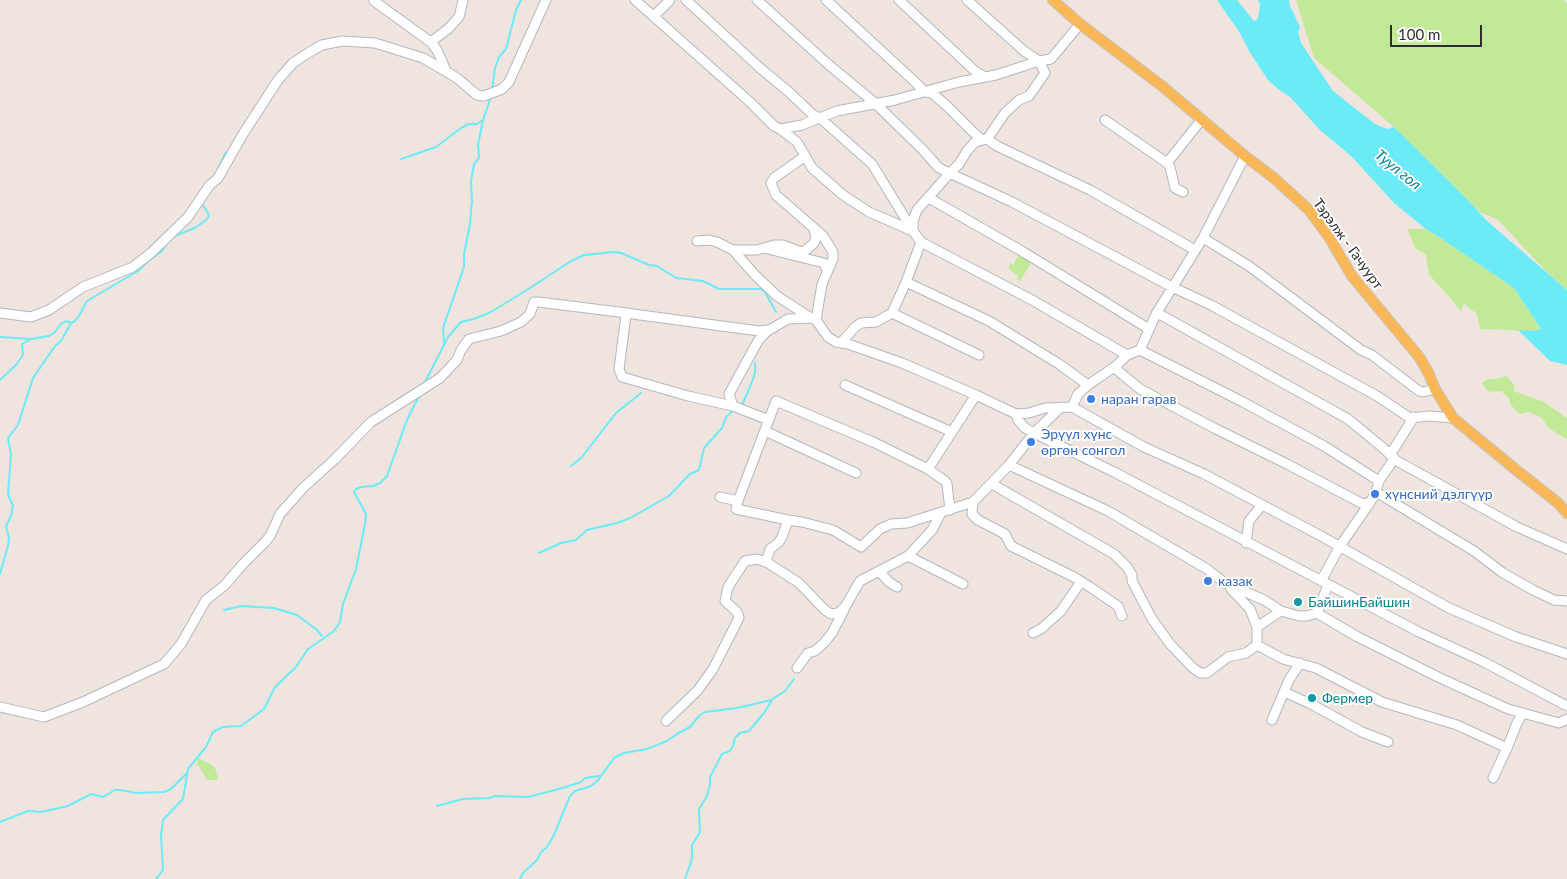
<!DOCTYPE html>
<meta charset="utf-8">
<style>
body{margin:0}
#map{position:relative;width:1567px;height:879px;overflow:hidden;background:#efe5de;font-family:Lato,sans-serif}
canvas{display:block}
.scale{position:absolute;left:1390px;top:25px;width:92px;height:22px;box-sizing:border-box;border:2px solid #2d2d2d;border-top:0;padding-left:6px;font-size:15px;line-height:18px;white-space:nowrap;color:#2d2d2d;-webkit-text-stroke:4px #fff;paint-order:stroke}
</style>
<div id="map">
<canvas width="1567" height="879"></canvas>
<div class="scale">100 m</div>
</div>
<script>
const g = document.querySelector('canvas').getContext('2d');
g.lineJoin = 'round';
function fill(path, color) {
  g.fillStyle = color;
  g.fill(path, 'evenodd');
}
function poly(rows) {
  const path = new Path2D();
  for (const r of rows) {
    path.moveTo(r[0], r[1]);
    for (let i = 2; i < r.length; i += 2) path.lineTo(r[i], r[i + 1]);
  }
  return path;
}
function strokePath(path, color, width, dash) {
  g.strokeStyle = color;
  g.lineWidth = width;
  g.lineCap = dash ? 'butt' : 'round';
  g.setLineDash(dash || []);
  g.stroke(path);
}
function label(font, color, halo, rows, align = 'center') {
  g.font = font + ' Lato,sans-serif';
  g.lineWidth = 4;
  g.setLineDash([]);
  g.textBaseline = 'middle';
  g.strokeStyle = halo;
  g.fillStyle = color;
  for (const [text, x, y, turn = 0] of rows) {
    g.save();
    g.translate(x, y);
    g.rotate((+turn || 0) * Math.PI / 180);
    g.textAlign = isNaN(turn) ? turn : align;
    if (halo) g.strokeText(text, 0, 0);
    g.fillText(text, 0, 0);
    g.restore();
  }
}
fill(poly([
 [1296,0,1564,0,1567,4,1567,290,1545,270,1498,220,1480,212,1394,127,1314,58],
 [1407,229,1426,229,1439,237,1514,288,1541,329,1531,331,1480,329,1477,314,1464,304,1461,312,1453,301,1429,275,1426,255,1416,249],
 [1018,255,1031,263,1020,281,1017,279,1018,276,1008,268,1010,263,1014,265],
 [1507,376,1514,385,1514,391,1544,402,1567,418,1567,439,1548,428,1542,418,1529,412,1519,414,1511,405,1508,397,1501,391,1490,392,1486,389,1482,383,1488,379,1495,379],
 [198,758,212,765,215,768,218,778,217,780,207,780,197,763]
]), '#c2e998');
fill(poly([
 [1217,0,1237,0,1254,21,1258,19,1260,4,1258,0,1289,0,1290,6,1300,27,1298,32,1301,43,1333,91,1375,124,1387,129,1394,127,1469,201,1486,220,1567,290,1567,365,1550,361,1518,330,1531,331,1541,329,1514,288,1439,237,1426,229,1395,204,1352,157,1320,130,1290,97,1278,89,1268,80,1249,51,1240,33]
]), '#6bebf7');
strokePath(poly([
 [492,90,495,68,499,57,506,49,516,10,521,0],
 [401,159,436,147,461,128,469,124,477,124,483,120],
 [214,177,226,152],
 [174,236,195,228,206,220,209,216,207,211,202,204],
 [0,337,31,339],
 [444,344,443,328,464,267,464,254,470,224,472,201,471,181,474,164,479,158,478,145,483,120,491,97],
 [0,380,16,365,23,355,22,344,31,339,49,336,55,332,61,324,66,321,71,323],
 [424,384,448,337,461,322,474,319,491,312,530,288,571,261,584,255,614,252,621,253,649,265,657,266,676,278,703,281,719,289,761,289,765,292,776,312],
 [742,405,750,387,755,373,755,363],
 [571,466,582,457,616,413,641,393],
 [539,553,561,543,576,540,587,530,617,523,630,518,669,496,690,474,699,470,704,448,722,428,726,417,734,410],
 [0,574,8,546,9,538,6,526,11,516,13,506,8,494,11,455,8,438,18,425,33,378,55,346,61,341,71,323,75,321,79,316,87,301,138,271,148,261,162,251,167,243],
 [224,610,241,606,274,608,297,615,317,630,322,636],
 [437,806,463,799,490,798,495,796,528,797,566,787,581,782,585,778,599,776],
 [0,822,28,811,40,812,68,806,91,794,103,797,115,790,120,790,136,793,164,792,171,789,187,773],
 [156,879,163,870,161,836,163,820,183,799,188,769,206,747,213,732,223,727,241,726,264,709,275,687,296,667,308,649,334,631,340,622,343,604,356,569,365,524,366,514,354,492,356,489,361,487,373,486,380,483,387,476,407,420,419,396],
 [520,879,523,873,537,860,541,852,547,847,554,835,570,796,575,791,591,786,598,780,614,758,624,753,647,749,667,741,677,734,690,727,699,716,705,712,737,708,771,700,785,691,794,679],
 [685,879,692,859,692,845,700,832,699,809,707,796,710,785,710,777,722,754,730,751,733,746,735,738,740,733,749,731,764,713,772,700]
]), '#6bebf7', 2);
const minor = poly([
 [635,0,750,102,774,126,780,129,802,125,837,111,895,100,959,82,996,75,1039,61,1045,73,1029,96,1019,100,1005,113,987,139,975,142,967,151,959,164,949,174,917,210,913,221,913,231,921,242,906,282],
 [686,0,760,68,789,92,812,114,820,118,872,164,913,231],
 [757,0,829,65,875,103,923,150,938,167,943,170,1012,202,1172,287,1211,305,1377,396,1410,418,1429,416,1453,418],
 [826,0,914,81,925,92,932,93,947,106,972,131,981,139],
 [899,0,976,72,985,77],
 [967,0,1024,51,1039,61,1051,59,1080,24],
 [374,1,432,43],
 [654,16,670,0],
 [446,71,438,52,432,43,432,41,448,29,459,17,463,0],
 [1105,120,1167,163,1202,119],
 [780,129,797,142,812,168,843,195,869,212,913,231],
 [987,139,997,146,1090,190,1195,250],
 [804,157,774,178,771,183,776,195,823,236,833,252,833,259,822,284,816,320],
 [1167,163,1170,167,1175,188,1183,192],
 [929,198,1025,253,1149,329],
 [1203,238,1249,266,1361,350,1372,355,1419,391,1423,392,1435,389],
 [697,241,709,240,717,242,733,250,757,250,774,245,783,245,801,252,806,250,814,243,816,238,814,229],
 [921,242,1032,300,1127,355],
 [764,248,824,263,827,270],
 [733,250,755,275,777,296,811,318],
 [0,313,31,317,49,310,83,287,133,267,152,252,188,217,209,186,218,178,243,134,278,80,293,63,308,53,322,45,342,41,375,43,423,58,457,78,477,95,484,96,502,89,509,82,546,0],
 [1156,314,1203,238,1245,156],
 [841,343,855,327,861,323,876,322,892,313],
 [1140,350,1156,314,1161,315,1348,419,1382,447,1397,461,1517,527,1567,549],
 [979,355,892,313,906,282,989,321,1059,364,1088,385],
 [1116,366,1127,355,1140,350,1243,402,1324,446,1379,481,1376,492],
 [845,385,952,432],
 [733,406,688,396,622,377,619,369,626,315,627,313,633,314,759,331,768,330],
 [1072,407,1078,394,1088,385,1116,366,1117,370,1140,389,1214,428,1287,464,1361,503,1369,504,1376,492,1474,551,1503,573,1533,590,1554,600,1567,601],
 [1016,414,1018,420,1025,428,1034,433,1061,407],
 [769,420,733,406,729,394,758,341,766,332,788,319,812,318,816,320,828,337,836,342,848,344,902,363,976,395,1016,414,1029,413,1045,408,1072,407,1144,447,1204,474,1321,536,1449,608,1516,637,1567,654],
 [765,431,856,473],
 [1390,455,1414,417],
 [1009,465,1034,433,1116,473,1419,632,1484,662,1567,706],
 [928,469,945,481,947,484,950,510],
 [1379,481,1394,459],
 [992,484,1114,554,1127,567,1132,575,1132,581,1152,619,1170,644,1192,667,1200,673,1207,673,1228,657,1246,653,1257,645,1283,659,1316,668,1382,702,1457,725,1507,748,1517,723,1523,713],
 [720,497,738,501,736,509,788,520,782,537,779,542,770,549,766,562],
 [738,501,776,401,873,442,928,469,976,395],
 [973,502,972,514,978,520,1005,534,1011,546,1074,577,1090,587,1118,606,1122,616],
 [788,520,802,522,833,530,861,547,880,529,891,524,907,523,973,502,1009,465,1108,511,1207,569,1225,583,1264,600,1281,611,1299,616,1307,616,1317,613,1356,636,1438,677,1508,709,1559,723,1567,719],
 [1246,543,1249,521,1262,505],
 [908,556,963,584],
 [879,571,889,582,897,587],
 [1321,581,1340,546,1369,504],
 [1231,589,1250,609,1257,627,1257,645],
 [1317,613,1328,585],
 [1257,627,1281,611],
 [1033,633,1041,629,1061,611,1080,583],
 [797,668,808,653,815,651,824,643,832,633,844,610],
 [1284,692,1311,704,1362,732,1388,742],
 [0,707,44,717,83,702,164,664,181,644,206,600,225,585,242,565,265,542,270,536,280,514,303,488,335,459,371,422,440,378,457,360,461,350,469,339,501,331,521,322,530,314,534,302,538,302,627,313],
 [1272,720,1289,680,1300,663],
 [666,721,698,690,713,669,739,618,737,612,725,601,728,587,745,561,757,559,768,563,799,583,825,610,831,614,838,613,845,607,860,581,908,556,932,530,941,513],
 [1493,778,1507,748]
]);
const major = poly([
 [1053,0,1080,24,1162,86,1245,156,1274,178,1309,210,1329,237,1352,276,1420,358,1429,374,1435,389,1453,418,1515,469,1558,503,1567,513]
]);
strokePath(minor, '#b2b7c1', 11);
strokePath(major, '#c8c8c8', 12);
strokePath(minor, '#fff', 9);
strokePath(major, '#fab758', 10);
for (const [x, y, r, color] of [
 [1091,399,5,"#3f7fe0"],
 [1031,442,5,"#3f7fe0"],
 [1375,494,5,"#3f7fe0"],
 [1208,581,5,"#3f7fe0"],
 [1298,602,5,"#0f9aa8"],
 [1312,698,5,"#0f9aa8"]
]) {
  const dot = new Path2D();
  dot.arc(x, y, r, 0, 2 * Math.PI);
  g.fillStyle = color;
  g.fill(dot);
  strokePath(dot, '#fff', 2);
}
label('14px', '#2d2d2d', '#fff', [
 ["Тэрэлж - Гачуурт",1348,244,54]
]);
label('14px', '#366cbe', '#fff', [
 ["наран гарав",1101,399],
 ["Эрүүл хүнс",1041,434],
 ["өргөн сонгол",1041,450],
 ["хүнсний дэлгүүр",1385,494],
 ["казак",1218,581]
], 'left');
label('14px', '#0d838f', '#fff', [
 ["БайшинБайшин",1308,602],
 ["Фермер",1322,698]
], 'left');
label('italic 15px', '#05829a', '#fff', [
 ["Туул гол",1398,170,39]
]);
</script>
